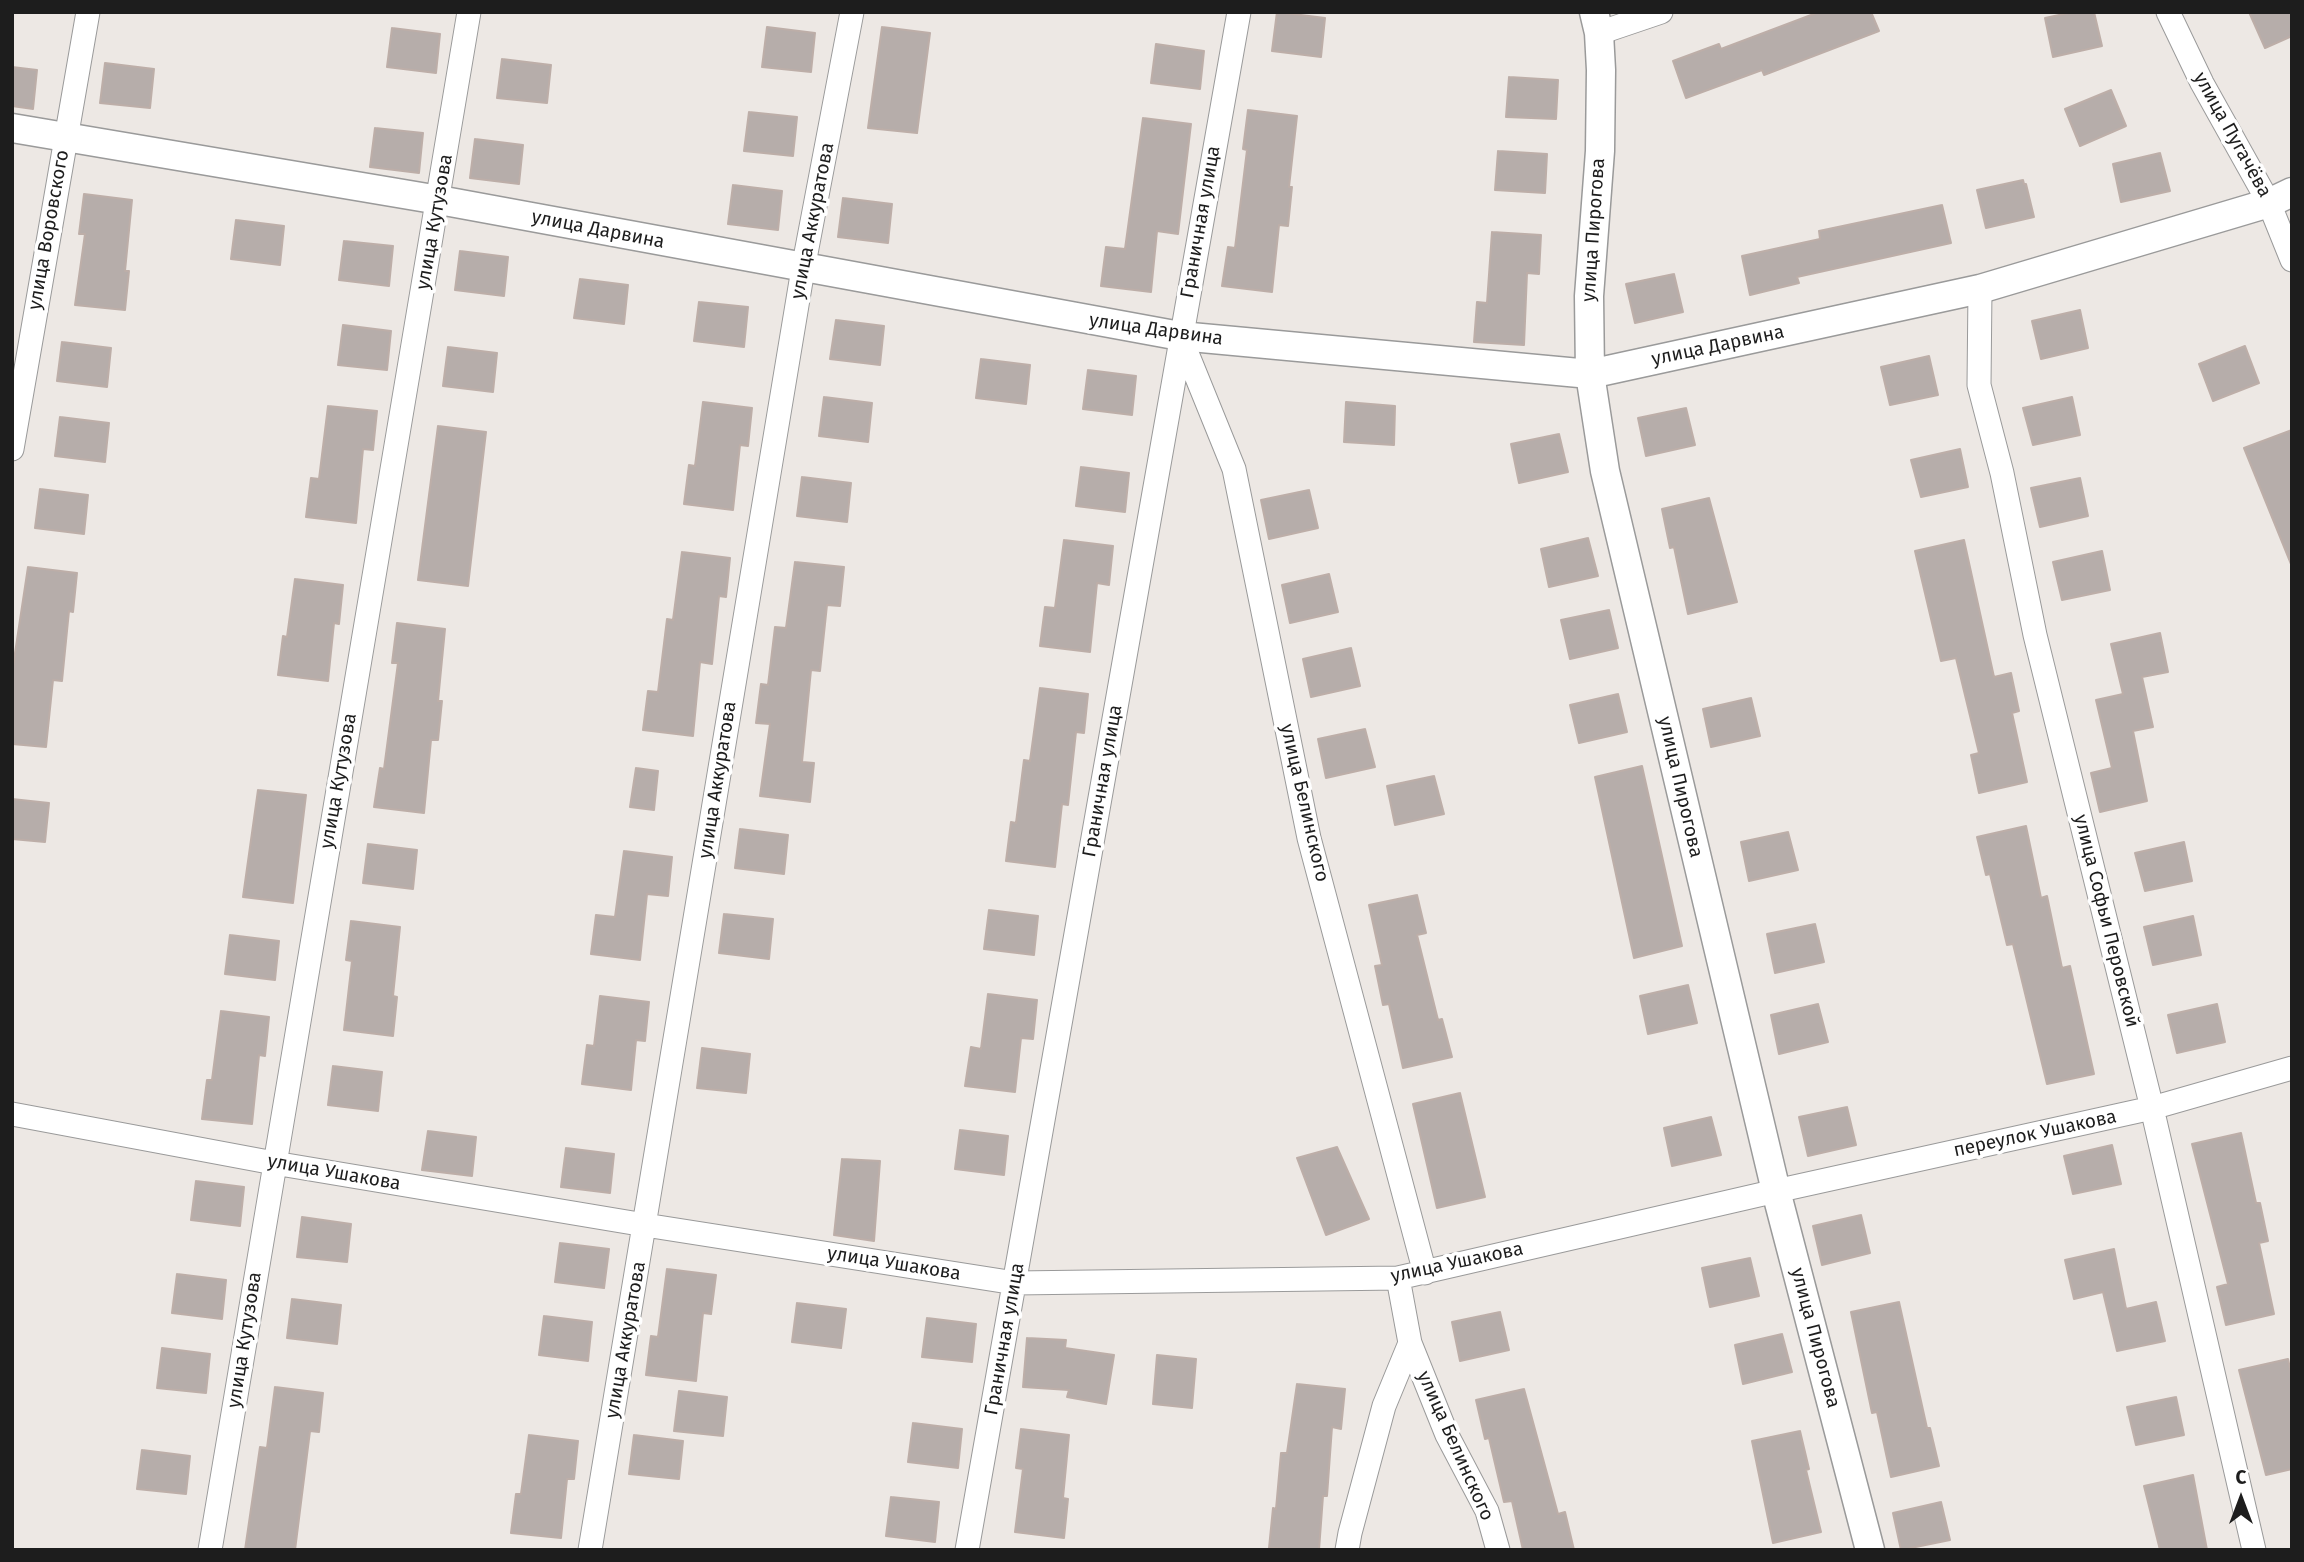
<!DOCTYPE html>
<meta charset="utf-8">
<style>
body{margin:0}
#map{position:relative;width:2304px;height:1562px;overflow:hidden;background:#ede8e4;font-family:"Fira Sans",sans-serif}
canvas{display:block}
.frame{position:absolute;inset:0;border:14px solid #1d1d1d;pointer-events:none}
.north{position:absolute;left:2206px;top:1464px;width:70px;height:70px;-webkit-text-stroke:5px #fff;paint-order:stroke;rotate:0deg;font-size:19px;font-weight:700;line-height:28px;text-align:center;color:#1d1d1d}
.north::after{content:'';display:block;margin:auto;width:24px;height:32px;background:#1d1d1d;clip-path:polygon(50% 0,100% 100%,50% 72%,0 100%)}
</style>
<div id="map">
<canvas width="2304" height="1562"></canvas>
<div class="frame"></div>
<div class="north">С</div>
</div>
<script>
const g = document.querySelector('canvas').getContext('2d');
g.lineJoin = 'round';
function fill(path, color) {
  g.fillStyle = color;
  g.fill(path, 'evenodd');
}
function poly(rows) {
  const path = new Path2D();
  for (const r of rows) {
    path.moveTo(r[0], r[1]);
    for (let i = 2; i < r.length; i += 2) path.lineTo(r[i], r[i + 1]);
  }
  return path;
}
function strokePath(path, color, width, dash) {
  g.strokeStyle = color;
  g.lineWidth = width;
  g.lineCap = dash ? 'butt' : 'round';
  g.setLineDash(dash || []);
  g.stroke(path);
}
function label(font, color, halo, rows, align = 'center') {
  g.font = font + ' "Fira Sans",sans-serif';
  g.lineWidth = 7;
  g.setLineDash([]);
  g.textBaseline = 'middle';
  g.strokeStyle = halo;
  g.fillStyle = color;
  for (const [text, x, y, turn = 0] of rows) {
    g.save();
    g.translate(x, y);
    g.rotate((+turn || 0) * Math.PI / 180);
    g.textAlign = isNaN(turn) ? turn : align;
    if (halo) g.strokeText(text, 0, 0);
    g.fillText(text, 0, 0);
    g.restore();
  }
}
const building = poly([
 [1277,12,1325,18,1321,57,1272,51,1277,12],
 [1819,12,1871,12,1879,31,1764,75,1762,70,1686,98,1673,61,1719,44,1721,49,1819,12],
 [2073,12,2094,12,2102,46,2053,57,2045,18,2073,12],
 [2249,12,2292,12,2292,36,2265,48,2249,12],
 [767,27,815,33,811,72,762,67,767,27],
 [882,27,930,33,917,133,868,128,882,27],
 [392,28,440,34,436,73,387,67,392,28],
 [1156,44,1204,51,1200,89,1151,83,1156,44],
 [502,59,551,65,547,103,497,98,502,59],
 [105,63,154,69,150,108,100,103,105,63],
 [12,67,37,70,33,109,12,106,12,67],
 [1509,77,1558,80,1556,119,1506,117,1509,77],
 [2111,90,2126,126,2080,146,2065,109,2111,90],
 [1248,110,1297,116,1289,187,1292,187,1288,226,1279,225,1272,292,1222,286,1228,247,1235,248,1247,150,1243,149,1248,110],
 [749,112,797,117,793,156,744,151,749,112],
 [1143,118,1191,124,1178,234,1157,231,1151,292,1101,286,1106,247,1125,249,1143,118],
 [375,128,423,133,419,173,370,167,375,128],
 [475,139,523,145,519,184,470,178,475,139],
 [1498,151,1547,154,1545,193,1495,190,1498,151],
 [2160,153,2170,191,2121,202,2113,164,2160,153],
 [2023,180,2024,184,2026,184,2034,217,1986,228,1977,190,2023,180],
 [733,185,782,191,778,230,728,224,733,185],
 [84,194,132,200,125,271,129,271,125,310,75,305,85,234,79,234,84,194],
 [843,198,892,204,888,243,838,237,843,198],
 [1942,205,1951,243,1797,277,1799,283,1750,295,1742,256,1820,239,1819,231,1942,205],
 [236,220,284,226,280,265,231,259,236,220],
 [1492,232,1541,235,1539,274,1527,273,1524,345,1474,342,1477,302,1487,303,1492,232],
 [344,241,393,246,389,286,339,280,344,241],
 [460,251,508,257,504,296,455,290,460,251],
 [1674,274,1683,312,1635,323,1626,284,1674,274],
 [580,279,628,285,624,324,574,318,580,279],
 [699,302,748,307,744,347,694,341,699,302],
 [2080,310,2088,348,2041,359,2032,321,2080,310],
 [836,320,884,326,880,365,830,359,836,320],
 [343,325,391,331,387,370,338,365,343,325],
 [62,342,111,348,107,387,57,381,62,342],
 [2245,346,2259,383,2213,401,2199,364,2245,346],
 [448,347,497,353,493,392,443,386,448,347],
 [1929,356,1938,395,1890,405,1881,367,1929,356],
 [981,359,1030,365,1026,404,976,398,981,359],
 [1088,370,1136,376,1132,415,1083,409,1088,370],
 [824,397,872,403,868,442,819,436,824,397],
 [2072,397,2080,435,2033,445,2023,408,2072,397],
 [703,402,752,408,748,446,740,445,733,510,684,504,689,465,695,466,703,402],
 [1346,402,1395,406,1394,445,1344,442,1346,402],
 [328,406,377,411,373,450,363,449,356,523,306,517,311,478,319,479,328,406],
 [1686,408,1695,445,1646,456,1638,418,1686,408],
 [60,417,109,423,105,462,55,456,60,417],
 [438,426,486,432,468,586,418,580,438,426],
 [2292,430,2292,564,2291,564,2244,448,2292,430],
 [1559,434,1568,472,1519,483,1511,444,1559,434],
 [1960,449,1968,487,1921,497,1911,460,1960,449],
 [1081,467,1129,473,1125,512,1076,506,1081,467],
 [802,477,851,483,847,522,797,516,802,477],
 [2080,478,2088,516,2040,527,2031,488,2080,478],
 [40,489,88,495,84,534,35,528,40,489],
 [1309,490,1318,528,1269,539,1261,500,1309,490],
 [1709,498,1737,602,1688,614,1674,547,1670,548,1662,509,1709,498],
 [1588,538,1598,576,1549,587,1541,549,1588,538],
 [1064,540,1113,546,1109,585,1097,583,1090,652,1040,646,1045,607,1055,608,1064,540],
 [1964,540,1994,677,2011,673,2019,711,2012,713,2027,782,1979,793,1971,755,1979,753,1956,658,1941,661,1915,551,1964,540],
 [2102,551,2110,590,2062,600,2053,562,2102,551],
 [682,552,730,558,726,597,719,596,712,664,700,662,693,736,643,730,648,691,658,692,667,619,673,620,682,552],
 [795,562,844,567,840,606,827,605,820,671,811,670,802,762,814,763,810,802,760,796,770,724,756,723,761,684,768,685,775,627,786,628,795,562],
 [28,567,77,573,73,612,69,611,62,681,53,680,46,747,12,744,12,673,28,567],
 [1329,574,1338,612,1290,623,1282,585,1329,574],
 [295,579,343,585,339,624,334,623,328,681,278,675,283,636,287,637,295,579],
 [1609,610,1618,648,1570,659,1561,620,1609,610],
 [397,623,445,629,438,701,442,701,438,740,431,740,424,813,374,807,380,768,384,769,398,663,392,663,397,623],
 [2160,633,2168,672,2142,677,2153,727,2133,731,2147,801,2100,812,2091,773,2112,768,2096,700,2123,694,2111,644,2160,633],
 [1351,648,1360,686,1311,697,1303,659,1351,648],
 [1040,688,1088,694,1084,733,1076,732,1068,805,1062,804,1055,867,1006,861,1011,822,1016,823,1024,760,1030,761,1040,688],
 [1618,694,1627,732,1579,743,1570,705,1618,694],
 [1751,698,1760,736,1711,747,1703,709,1751,698],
 [1365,729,1375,767,1326,778,1318,739,1365,729],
 [1642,766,1682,946,1634,958,1595,777,1642,766],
 [636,768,658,771,654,810,630,807,636,768],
 [1434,776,1444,814,1395,825,1387,786,1434,776],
 [258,790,306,795,293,903,243,897,258,790],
 [12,799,49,803,45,842,12,839,12,799],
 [2026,826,2041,898,2047,896,2062,968,2070,966,2094,1074,2047,1084,2013,944,2007,945,1990,874,1986,875,1977,837,2026,826],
 [740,829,788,835,784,874,735,868,740,829],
 [1788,832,1798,870,1749,881,1741,842,1788,832],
 [2184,842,2192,881,2145,891,2135,853,2184,842],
 [368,844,417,850,413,889,363,883,368,844],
 [624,851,672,857,668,896,647,894,640,960,591,954,596,915,615,917,624,851],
 [1417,895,1426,933,1417,935,1438,1020,1442,1019,1452,1057,1403,1068,1389,1004,1383,1005,1375,966,1382,965,1369,905,1417,895],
 [989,910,1038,916,1034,955,984,949,989,910],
 [724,914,773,919,769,959,719,953,724,914],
 [2193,916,2201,955,2153,965,2144,927,2193,916],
 [351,921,400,927,393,996,397,997,393,1036,344,1030,352,961,346,960,351,921],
 [1815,924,1824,962,1775,973,1767,934,1815,924],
 [230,935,279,941,275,980,225,974,230,935],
 [1688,985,1697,1023,1648,1034,1640,996,1688,985],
 [988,994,1037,1000,1033,1039,1021,1038,1015,1092,965,1086,971,1047,981,1049,988,994],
 [600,996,649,1002,645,1041,636,1040,631,1090,582,1084,587,1045,594,1046,600,996],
 [1818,1004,1828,1042,1779,1054,1771,1015,1818,1004],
 [2217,1004,2225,1042,2177,1053,2168,1015,2217,1004],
 [221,1011,269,1017,265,1056,259,1055,252,1124,202,1119,207,1080,212,1080,221,1011],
 [702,1048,750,1054,746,1093,697,1088,702,1048],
 [333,1066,382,1072,378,1111,328,1105,333,1066],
 [1460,1093,1485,1197,1437,1208,1413,1104,1460,1093],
 [1847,1107,1856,1145,1808,1156,1799,1117,1847,1107],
 [1711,1117,1721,1155,1672,1166,1664,1128,1711,1117],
 [960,1130,1008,1136,1004,1175,955,1169,960,1130],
 [428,1131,476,1137,472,1176,422,1170,428,1131],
 [2241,1133,2256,1203,2260,1203,2268,1241,2259,1243,2274,1314,2226,1325,2217,1287,2228,1284,2192,1144,2241,1133],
 [2112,1145,2121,1184,2073,1194,2064,1156,2112,1145],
 [1337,1147,1369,1219,1326,1235,1297,1158,1337,1147],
 [566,1148,614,1154,610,1193,561,1187,566,1148],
 [842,1159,880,1161,874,1241,834,1235,842,1159],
 [196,1181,244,1187,240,1226,191,1220,196,1181],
 [1861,1215,1870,1253,1822,1265,1813,1226,1861,1215],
 [302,1217,351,1224,347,1262,297,1257,302,1217],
 [560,1243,609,1249,604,1288,555,1282,560,1243],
 [2114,1249,2126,1309,2156,1302,2165,1341,2117,1351,2103,1292,2074,1299,2065,1260,2114,1249],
 [1750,1258,1759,1296,1710,1307,1702,1268,1750,1258],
 [667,1269,716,1275,711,1314,703,1313,696,1381,646,1375,651,1336,658,1337,667,1269],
 [177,1274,226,1280,222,1319,172,1313,177,1274],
 [292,1299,341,1305,337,1344,287,1338,292,1299],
 [1899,1302,1927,1428,1930,1428,1939,1466,1891,1477,1877,1412,1872,1413,1851,1312,1899,1302],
 [797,1303,846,1309,841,1348,792,1342,797,1303],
 [1500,1312,1509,1350,1460,1361,1452,1322,1500,1312],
 [544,1316,592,1322,588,1361,539,1355,544,1316],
 [927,1318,976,1324,972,1362,922,1357,927,1318],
 [1782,1334,1792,1372,1743,1384,1735,1345,1782,1334],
 [1027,1338,1066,1340,1065,1348,1114,1355,1106,1404,1067,1397,1069,1390,1023,1387,1027,1338],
 [162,1348,210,1354,206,1393,157,1388,162,1348],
 [1157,1355,1196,1359,1192,1408,1153,1404,1157,1355],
 [2288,1359,2292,1377,2292,1469,2266,1475,2239,1370,2288,1359],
 [1297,1384,1345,1389,1341,1429,1332,1427,1327,1496,1323,1496,1319,1550,1269,1548,1273,1508,1276,1509,1281,1453,1287,1453,1297,1384],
 [275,1387,323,1393,319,1432,310,1431,295,1550,245,1550,260,1447,267,1448,275,1387],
 [1524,1389,1558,1514,1565,1512,1574,1550,1523,1550,1512,1501,1504,1502,1489,1438,1485,1439,1476,1400,1524,1389],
 [679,1391,727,1397,723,1436,674,1431,679,1391],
 [2176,1397,2184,1435,2136,1445,2127,1407,2176,1397],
 [913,1423,962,1429,958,1468,908,1462,913,1423],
 [1021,1429,1069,1435,1063,1498,1068,1499,1064,1538,1015,1532,1023,1469,1016,1468,1021,1429],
 [1800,1431,1809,1469,1806,1470,1821,1532,1773,1543,1752,1441,1800,1431],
 [529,1435,578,1441,574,1479,567,1479,561,1538,511,1533,516,1494,521,1494,529,1435],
 [634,1435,683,1441,679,1479,629,1474,634,1435],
 [142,1450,190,1456,186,1494,137,1489,142,1450],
 [2193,1475,2207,1550,2160,1550,2144,1486,2193,1475],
 [891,1497,939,1502,935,1542,886,1536,891,1497],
 [1941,1502,1950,1540,1901,1550,1893,1513,1941,1502]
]);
fill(building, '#b6adaa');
strokePath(building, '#bdaea8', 2);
const minor = poly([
 [2168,12,2202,83,2269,203,2292,260],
 [1599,33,1661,12],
 [1980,289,1979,385,2002,473,2035,635,2152,1108,2254,1550],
 [1180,336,1234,469,1309,838,1425,1273],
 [12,449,88,12],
 [12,1114,274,1163,645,1225,1015,1283,1398,1278,1776,1191,2152,1108,2292,1068],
 [1398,1278,1410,1343,1447,1435,1487,1511,1498,1550],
 [210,1550,469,12],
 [590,1550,803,269,852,12],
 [967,1550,1239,12],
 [1347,1550,1350,1533,1384,1406,1410,1343]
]);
const tertiary = poly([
 [1594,12,1599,33,1601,70,1600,151,1589,296,1590,374,1605,471,1776,1191,1870,1550],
 [12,128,439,200,1180,336,1590,374,1980,289,2269,203,2292,192]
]);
strokePath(minor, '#9a9a9a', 25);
strokePath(tertiary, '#9a9a9a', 31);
strokePath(minor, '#fff', 23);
strokePath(tertiary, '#fff', 28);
label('19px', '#1d1d1d', '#fff', [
 ["улица Пугачёва",2232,135,61],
 ["улица Аккуратова",813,221,-79],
 ["улица Кутузова",435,222,-80],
 ["Граничная улица",1201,222,-80],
 ["улица Воровского",49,230,-80],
 ["улица Дарвина",598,230,11],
 ["улица Пирогова",1594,230,-86],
 ["улица Дарвина",1156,330,8],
 ["улица Дарвина",1718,346,-12],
 ["улица Аккуратова",718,780,-81],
 ["улица Кутузова",339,781,-80],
 ["Граничная улица",1103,781,-80],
 ["улица Пирогова",1680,787,77],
 ["улица Белинского",1304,803,77],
 ["улица Софьи Перовской",2106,921,76],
 ["переулок Ушакова",2035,1134,-12],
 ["улица Ушакова",334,1173,10],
 ["улица Ушакова",1457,1263,-12],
 ["улица Ушакова",894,1264,9],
 ["улица Пирогова",1815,1338,75],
 ["Граничная улица",1005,1339,-80],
 ["улица Кутузова",245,1340,-81],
 ["улица Аккуратова",626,1340,-80],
 ["улица Белинского",1455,1446,66]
]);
</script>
